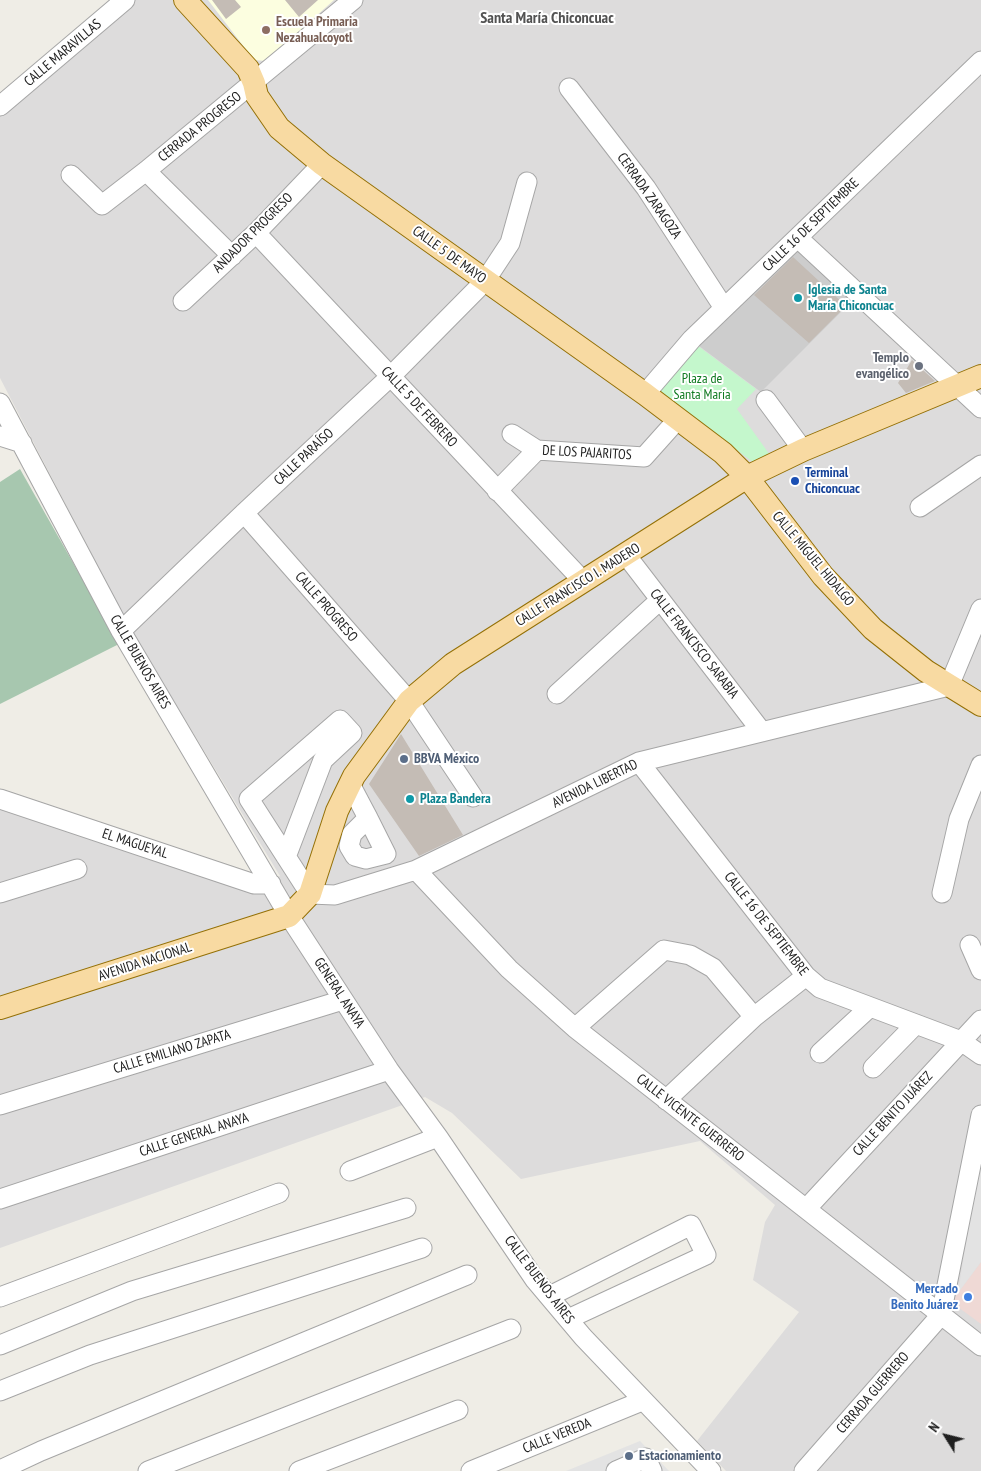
<!DOCTYPE html>
<meta charset="utf-8">
<style>
body{margin:0}
#map{position:relative;width:981px;height:1471px;overflow:hidden;background:#efede6;font-family:"PT Sans Narrow",sans-serif}
canvas{display:block}
.north{position:absolute;left:921px;top:1411px;width:50px;height:50px;-webkit-text-stroke:4px #fff;paint-order:stroke;rotate:306deg;font-size:14px;font-weight:700;line-height:20px;text-align:center;color:#1f1f1f}
.north::after{content:'';display:block;margin:auto;width:18px;height:22px;background:#1f1f1f;clip-path:polygon(50% 0,100% 100%,50% 72%,0 100%)}
</style>
<div id="map">
<canvas width="981" height="1471"></canvas>
<div class="north">N</div>
</div>
<script>
const g = document.querySelector('canvas').getContext('2d');
g.lineJoin = 'round';
function fill(path, color) {
  g.fillStyle = color;
  g.fill(path, 'evenodd');
}
function poly(rows) {
  const path = new Path2D();
  for (const r of rows) {
    path.moveTo(r[0], r[1]);
    for (let i = 2; i < r.length; i += 2) path.lineTo(r[i], r[i + 1]);
  }
  return path;
}
function strokePath(path, color, width, dash) {
  g.strokeStyle = color;
  g.lineWidth = width;
  g.lineCap = dash ? 'butt' : 'round';
  g.setLineDash(dash || []);
  g.stroke(path);
}
function label(font, color, halo, rows, align = 'center') {
  g.font = font + ' "PT Sans Narrow",sans-serif';
  g.lineWidth = 4;
  g.setLineDash([]);
  g.textBaseline = 'middle';
  g.strokeStyle = halo;
  g.fillStyle = color;
  for (const [text, x, y, turn = 0] of rows) {
    g.save();
    g.translate(x, y);
    g.rotate((+turn || 0) * Math.PI / 180);
    g.textAlign = isNaN(turn) ? turn : align;
    if (halo) g.strokeText(text, 0, 0);
    g.fillText(text, 0, 0);
    g.restore();
  }
}
fill(poly([
 [129,0,981,0,981,1471,726,1471,697,1441,799,1312,753,1280,765,1222,775,1205,700,1141,521,1179,452,1113,425,1097,0,1248,0,805,261,888,280,876,132,632,0,378,0,112]
]), '#dddcdc');
fill(poly([
 [981,1262,981,1324,951,1302]
]), '#efd9d5');
fill(poly([
 [208,0,334,0,266,61,254,60]
]), '#fcfee0');
fill(poly([
 [798,238,857,296,761,392,691,340]
]), '#cdcdcd');
fill(poly([
 [20,469,119,644,0,704,0,482]
]), '#a7c7af');
fill(poly([
 [694,343,756,389,737,409,770,455,753,462,654,389]
]), '#c4f7cc');
fill(poly([
 [981,1148,981,1262,958,1293],
 [640,1441,669,1471,566,1471]
]), '#e3e3e3');
fill(poly([
 [212,0,235,0,241,7,226,19],
 [285,0,318,0,299,17],
 [793,257,846,306,809,343,754,295],
 [912,360,935,381,906,393,898,383],
 [401,734,463,835,419,856,369,784]
]), '#c4bcb5');
const minor = poly([
 [569,88,646,188,724,308],
 [0,106,125,0],
 [146,171,232,256],
 [71,175,102,205,146,171,353,0],
 [256,233,583,581],
 [798,238,981,408],
 [183,301,256,233,322,164],
 [645,394,692,339,981,61],
 [766,400,803,450],
 [0,403,121,631,289,916,389,1070,438,1137,535,1280,583,1337,711,1471],
 [512,434,537,450],
 [0,436,22,443],
 [497,491,537,450,644,457,678,419],
 [920,507,981,465],
 [244,513,409,701,473,797],
 [626,555,762,732],
 [121,631,244,513,391,376,485,281,510,243,527,182],
 [557,694,660,600],
 [639,762,806,976,820,988,961,1041,981,1055],
 [350,784,368,818,386,854,366,859,355,856,349,846,352,834,368,818],
 [0,799,254,884,271,884],
 [286,857,323,760,352,733,340,720,249,799,310,894,335,895,416,870,639,762,949,686,981,609],
 [416,870,509,969,575,1028,981,1346],
 [0,893,77,869],
 [942,893,959,819,981,765],
 [970,945,981,970],
 [575,1028,664,950,690,955,713,968,754,1017],
 [820,1053,870,1007],
 [873,1068,916,1024],
 [666,1100,754,1017,806,976],
 [0,1105,343,1000],
 [350,1171,438,1137],
 [0,1199,389,1070],
 [806,1209,981,1020],
 [550,1296,691,1225,706,1255,568,1319],
 [0,1297,279,1193],
 [0,1345,132,1291,406,1208],
 [0,1391,90,1355,422,1248],
 [0,1470,41,1451,467,1275],
 [148,1471,511,1329],
 [299,1471,458,1410],
 [471,1471,642,1401],
 [616,1471,646,1458,652,1471],
 [804,1471,941,1315,981,1115]
]);
const major = poly([
 [185,0,248,69,254,83,257,96,279,128,322,164,645,394,723,453,747,477,823,576,873,629,926,671,981,705],
 [0,1008,289,916,310,894,337,811,354,776,409,701,453,664,747,477,803,450,981,376]
]);
strokePath(minor, '#a6a6a6', 21);
strokePath(major, '#947006', 24);
strokePath(minor, '#fff', 19);
strokePath(major, '#f8daa2', 22);
for (const [x, y, r, color] of [
 [266,30,5,"#8d6e63"],
 [798,298,5,"#0f9aa8"],
 [919,366,5,"#6b7280"],
 [795,481,5,"#1a4fb4"],
 [404,759,5,"#5c6f8a"],
 [410,799,5,"#0f9aa8"],
 [968,1297,5,"#3f7fe0"],
 [629,1456,5,"#5c6f8a"]
]) {
  const dot = new Path2D();
  dot.arc(x, y, r, 0, 2 * Math.PI);
  g.fillStyle = color;
  g.fill(dot);
  strokePath(dot, '#fff', 2);
}
label('bold 14px', '#785e54', '#fff', [
 ["Escuela Primaria",276,22],
 ["Nezahualcoyotl",276,38]
], 'left');
label('14px', '#1f1f1f', '#fff', [
 ["CALLE MARAVILLAS",63,53,-40],
 ["CERRADA PROGRESO",200,127,-39],
 ["CERRADA ZARAGOZA",649,196,55],
 ["CALLE 16 DE SEPTIEMBRE",811,225,-44],
 ["ANDADOR PROGRESO",253,233,-45],
 ["CALLE 5 DE MAYO",449,255,36],
 ["CALLE 5 DE FEBRERO",419,407,47],
 ["DE LOS PAJARITOS",587,453,3],
 ["CALLE PARAÍSO",304,457,-43],
 ["CALLE MIGUEL HIDALGO",813,559,50],
 ["CALLE FRANCISCO I. MADERO",578,585,-32],
 ["CALLE PROGRESO",326,607,49],
 ["CALLE FRANCISCO SARABIA",694,644,52],
 ["CALLE BUENOS AIRES",140,662,60],
 ["AVENIDA LIBERTAD",595,784,-26],
 ["EL MAGUEYAL",135,844,18],
 ["CALLE 16 DE SEPTIEMBRE",766,924,52],
 ["AVENIDA NACIONAL",145,962,-18],
 ["GENERAL ANAYA",339,993,57],
 ["CALLE EMILIANO ZAPATA",172,1052,-17],
 ["CALLE BENITO JUÁREZ",893,1114,-47],
 ["CALLE VICENTE GUERRERO",690,1118,38],
 ["CALLE GENERAL ANAYA",194,1135,-18],
 ["CALLE BUENOS AIRES",539,1280,53],
 ["CERRADA GUERRERO",873,1393,-49],
 ["CALLE VEREDA",557,1436,-22]
]);
label('bold 14px', '#0d838f', '#fff', [
 ["Iglesia de Santa",808,290],
 ["María Chiconcuac",808,306],
 ["Plaza Bandera",420,799]
], 'left');
label('bold 14px', '#5b616d', '#fff', [
 ["Templo",909,358],
 ["evangélico",909,374]
], 'right');
label('14px', '#107a21', '#fff', [
 ["Plaza de",702,379],
 ["Santa María",702,395]
]);
label('bold 14px', '#164399', '#fff', [
 ["Terminal",805,473],
 ["Chiconcuac",805,489]
], 'left');
label('bold 14px', '#4e5e75', '#fff', [
 ["BBVA México",414,759],
 ["Estacionamiento",639,1456]
], 'left');
label('bold 14px', '#366cbe', '#fff', [
 ["Mercado",958,1289],
 ["Benito Juárez",958,1305]
], 'right');
label('bold 16px', '#525252', '#fff', [
 ["Santa María Chiconcuac",547,18]
]);
</script>
